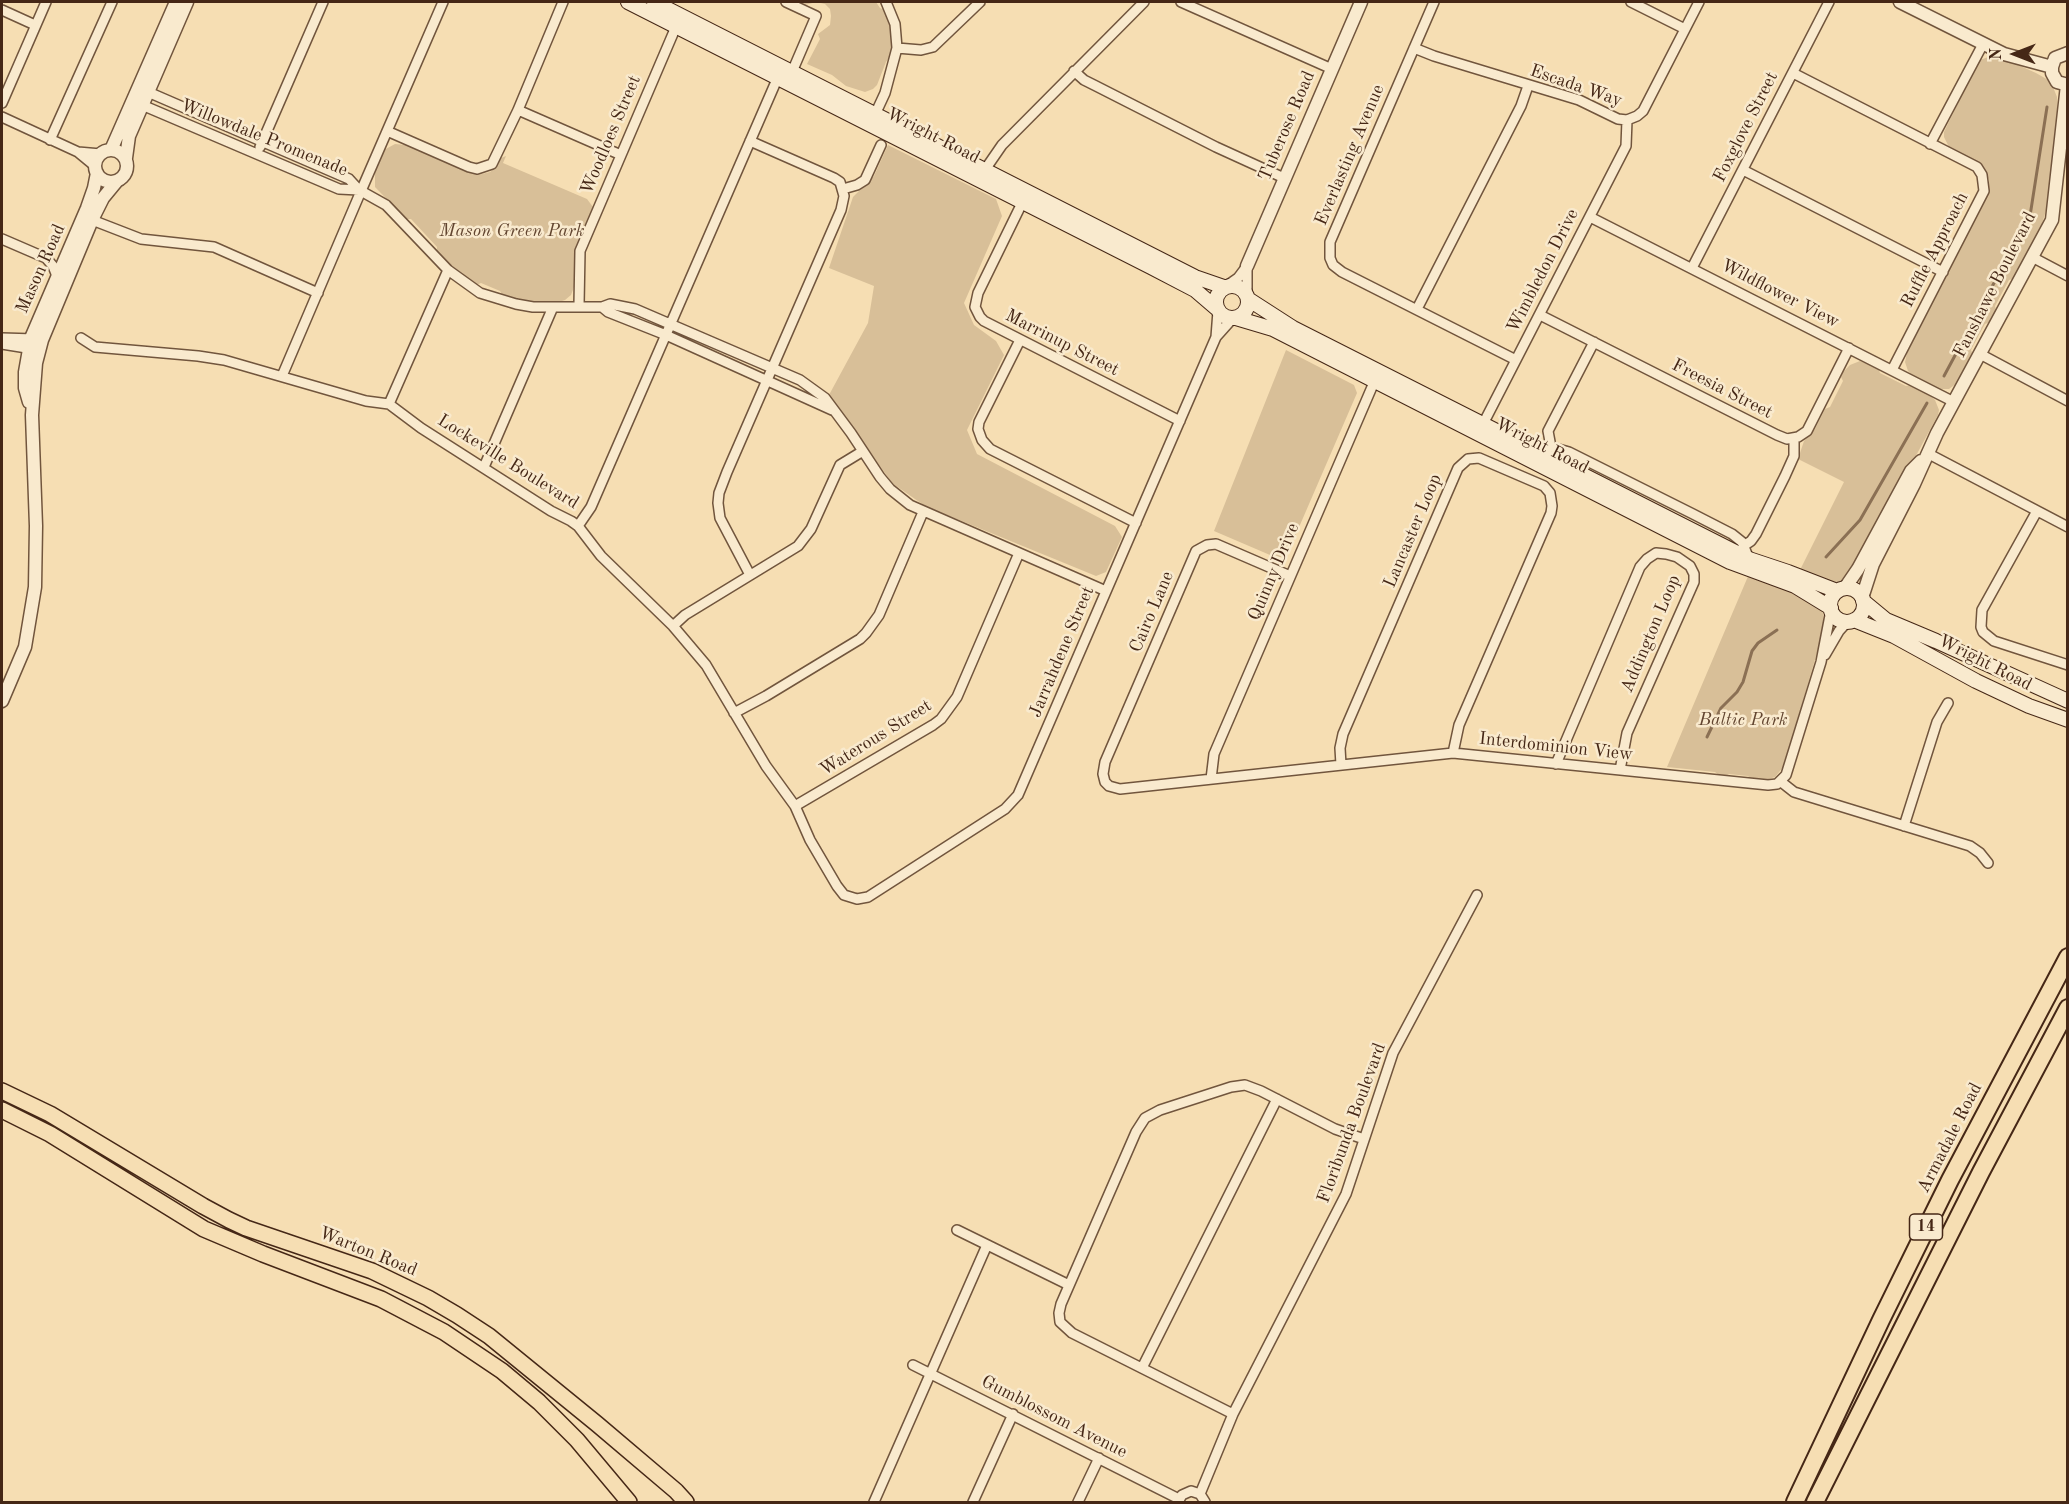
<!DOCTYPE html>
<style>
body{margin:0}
#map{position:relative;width:2069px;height:1504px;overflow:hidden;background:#f6deb3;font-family:"Old Standard TT",serif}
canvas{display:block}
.frame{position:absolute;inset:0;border:3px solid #452716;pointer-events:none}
.north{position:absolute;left:1985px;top:24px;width:60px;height:60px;-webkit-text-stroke:4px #f9eace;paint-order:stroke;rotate:270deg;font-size:16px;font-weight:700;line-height:24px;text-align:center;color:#452716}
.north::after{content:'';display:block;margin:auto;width:21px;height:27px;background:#452716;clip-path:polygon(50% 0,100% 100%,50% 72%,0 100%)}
</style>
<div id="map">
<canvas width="2069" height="1504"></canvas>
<div class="frame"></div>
<div class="north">N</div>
</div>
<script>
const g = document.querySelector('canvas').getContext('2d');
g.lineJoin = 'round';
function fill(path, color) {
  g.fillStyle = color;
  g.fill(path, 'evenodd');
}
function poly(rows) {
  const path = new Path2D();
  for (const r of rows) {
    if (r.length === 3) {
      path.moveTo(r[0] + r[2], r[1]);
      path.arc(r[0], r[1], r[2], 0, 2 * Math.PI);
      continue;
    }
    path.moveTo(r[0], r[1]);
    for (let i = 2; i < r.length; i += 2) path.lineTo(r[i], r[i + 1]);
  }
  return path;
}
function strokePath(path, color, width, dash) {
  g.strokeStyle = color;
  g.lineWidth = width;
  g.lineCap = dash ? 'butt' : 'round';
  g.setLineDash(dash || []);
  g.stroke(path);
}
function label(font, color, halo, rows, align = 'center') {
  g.font = font + ' "Old Standard TT",serif';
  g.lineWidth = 5;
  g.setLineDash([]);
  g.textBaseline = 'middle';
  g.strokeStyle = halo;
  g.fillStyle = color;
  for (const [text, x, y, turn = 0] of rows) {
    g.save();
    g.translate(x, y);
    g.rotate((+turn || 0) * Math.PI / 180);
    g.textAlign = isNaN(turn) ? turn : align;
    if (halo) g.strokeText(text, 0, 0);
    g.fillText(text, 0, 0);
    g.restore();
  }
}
fill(poly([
 [800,2,876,2,880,8,885,10,891,32,892,53,886,62,877,85,873,89,865,92,846,86,832,75,807,64,820,39,818,34,830,25,831,16,830,9,825,4,816,2,805,5,799,4],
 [1991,56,1998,56,2036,73,2050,81,2053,87,2057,97,2058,123,2048,204,2040,230,2013,279,2009,280,1995,306,1996,311,1990,322,1985,324,1980,333,1971,350,1973,355,1957,383,1949,389,1939,389,1912,375,1908,371,1905,362,1907,353,1988,191,1989,180,1985,170,1978,162,1949,147,1944,137,1944,132,1977,64,1980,60],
 [395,144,406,145,478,175,490,172,497,166,501,158,506,156,503,163,587,199,593,207,577,245,574,259,574,287,571,295,565,300,556,303,521,301,503,296,500,291,481,283,476,285,469,281,446,262,437,252,437,247,411,219,406,219,375,187,375,173,384,150],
 [888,145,996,199,1002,216,964,303,974,325,996,341,1004,355,967,430,977,454,1115,526,1122,537,1106,572,1096,576,925,506,892,483,829,395,868,323,874,286,829,268,853,197,874,176],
 [1286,350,1354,385,1357,393,1287,555,1277,558,1214,531],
 [1860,361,1878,368,1880,373,1906,386,1911,385,1929,395,1935,400,1939,410,1938,415,1853,572,1839,585,1799,572,1844,482,1798,459,1804,441,1815,429,1825,409,1830,407,1843,381,1841,377,1843,372,1850,365],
 [1749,574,1793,588,1821,609,1823,614,1824,626,1816,656,1784,766,1775,777,1763,781,1752,780,1748,776,1729,774,1724,777,1720,776,1715,772,1667,767]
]), '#d8bf98');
strokePath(poly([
 [1944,376,2030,216,2047,107],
 [1826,557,1860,520,1927,403],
 [1707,737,1721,708,1737,692,1743,682,1752,651,1758,643,1777,630]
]), '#8b7054', 3);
const minor = poly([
 [443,2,361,191,386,205,448,270,480,293,516,304,533,307,602,307,610,304,635,309,800,380,825,398,851,433,880,477,890,489,910,505,1106,591],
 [786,2,816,16,792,72],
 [1181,2,1332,69],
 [1434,2,1330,242,1330,258,1333,265,1342,272,1516,360],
 [1631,2,1685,29],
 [2,10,35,25],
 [897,48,921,50,933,47,980,2],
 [1414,48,1434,56,1579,100,1618,119,1627,120,1637,116,1643,111,1699,2],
 [1074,71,1084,80,1096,86,1216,147,1284,178],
 [1793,73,1977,167,1982,175,1984,191,1892,370],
 [148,92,349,179,359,190],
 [2,103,46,2],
 [142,105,339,189,359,190],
 [518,110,621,155],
 [2,117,78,152,95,166],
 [873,119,885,93,897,48,895,24,886,2],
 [387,131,469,167,477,169,492,164,518,110,563,2],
 [50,140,112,2],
 [1930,144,1983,44],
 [260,147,323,2],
 [78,152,101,154],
 [1743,170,1943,272],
 [982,174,1002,145,1144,2],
 [843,189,857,185,865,180,881,145],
 [1023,201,978,293,975,307,980,317,984,321,1180,421],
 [1590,217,1954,402],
 [92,220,141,239,214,247,318,293],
 [2,239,46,258,53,266,57,276],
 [2032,257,2068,276],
 [1692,268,1829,2],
 [1228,285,1238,278,1247,266],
 [1247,295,1247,266],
 [579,305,580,251,678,22],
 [602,307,608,312,666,335,832,410],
 [1417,309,1521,106,1528,86],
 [1540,315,1777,435,1787,439,1798,437,1807,431,1849,348],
 [1216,337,1218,311],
 [2,338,35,339],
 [81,338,95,347,198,356,224,360,366,401,389,404,421,428,551,511,571,521,578,526,601,556,673,626,706,665,766,766,795,806,810,840,837,886,844,895,857,899,868,897,1005,809,1018,795,1216,337,1233,318],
 [1020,340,979,422,978,429,982,440,990,449,1136,523],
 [2,344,33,349],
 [1980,354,2068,401],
 [282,376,361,191,359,190],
 [389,404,448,270],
 [1481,428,1626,146,1627,120],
 [1551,447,1548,431,1594,342],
 [1537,452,1551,447,1569,452,1693,514,1732,534,1742,542,1749,559],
 [1927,453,2068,527],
 [484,467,553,307],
 [2037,511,1982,610,1981,627,1983,632,1994,641,2068,665],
 [578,526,591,507,778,77],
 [1745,545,1751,541,1756,534,1785,476,1794,456,1794,438],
 [750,575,720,518,718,503,719,493,727,472,841,210,844,196,840,182,834,178,750,141],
 [1290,576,1216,544,1207,545,1196,551,1105,762,1103,774,1105,782,1109,786,1120,789,1453,753,1768,785,1777,784,1780,781,1794,792,1970,846,1980,853,1988,863],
 [673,626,685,615,798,546,811,529,840,465,863,451],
 [1825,655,1839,631,1848,621],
 [734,713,766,696,860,639,866,633,879,615,923,512],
 [1556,764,1640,567,1647,559,1656,553,1666,554,1677,557,1690,566,1694,574,1694,582,1627,733,1620,770],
 [1341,765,1340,748,1343,734,1458,468,1468,459,1479,458,1544,486,1550,493,1552,506,1551,513,1459,725,1453,753],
 [1211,779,1214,754,1375,380],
 [1780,781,1786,775,1821,662,1831,610],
 [795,806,933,725,941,719,957,697,1019,553],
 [1904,826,1937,722,1948,703],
 [957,1230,1069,1285],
 [913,1365,1179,1499],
 [1142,1368,1277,1099],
 [1233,1414,1072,1333,1060,1322,1059,1313,1061,1304,1136,1132,1145,1118,1160,1110,1231,1087,1245,1085,1261,1091,1335,1129,1364,1139],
 [1200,1494,1233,1414,1346,1194,1393,1053,1477,895],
 [874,1502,987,1245],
 [973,1502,1013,1414],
 [1078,1502,1099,1458],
 [1178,1502,1182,1495,1191,1491,1200,1494,1205,1502]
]);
const tertiary = poly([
 [1900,2,2004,54,2052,67],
 [2068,53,2055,58,2052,67,2052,73,2057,82,2068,85],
 [111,166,16],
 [111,150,176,2],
 [126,158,129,136,187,2],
 [1247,266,1361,2],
 [29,402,25,388,25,372,31,338,87,208,94,188,97,173],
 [1845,588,1858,569,1911,471,1921,461],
 [1862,598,1873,564,1914,484,1937,433,2052,220,2067,85],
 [2,701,25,647,35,587,36,526,32,415,36,363,42,340,92,220,103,198,117,181]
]);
const secondary = poly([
 [628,2,1151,267,1195,290,1216,308],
 [654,2,1195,277,1224,287],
 [1232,302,16],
 [1248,299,1293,328,1749,559,1788,572,1837,591],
 [1236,318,1273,329,1730,562,1795,586,1831,608],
 [1847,605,17],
 [1863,601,1886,620,1936,641,2068,701],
 [1854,620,1894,636,1976,681,2029,706,2068,720]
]);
const primary = poly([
 [2,1091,50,1114,203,1206,229,1220,246,1228,372,1271,428,1298,457,1315,489,1336,597,1424,676,1491,686,1502],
 [2,1110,50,1134,204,1229,263,1254,381,1299,444,1332,502,1371,539,1402,577,1440,629,1502]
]);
const trunk = poly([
 [1795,1502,1881,1320,1950,1180,2068,957],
 [1815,1502,1981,1172,2068,1008]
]);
strokePath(minor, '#71553d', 12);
strokePath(tertiary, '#71553d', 15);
strokePath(secondary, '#452716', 16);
strokePath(primary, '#452716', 18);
strokePath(trunk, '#452716', 20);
strokePath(minor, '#f9eace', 9);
strokePath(tertiary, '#f9eace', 12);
strokePath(secondary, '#f9eace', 14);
strokePath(primary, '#f6deb3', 15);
strokePath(trunk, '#f6deb3', 16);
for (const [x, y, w] of [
 [1926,1227,33]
]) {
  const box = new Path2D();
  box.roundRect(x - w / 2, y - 13, w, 26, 4.5);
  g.fillStyle = '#f9eace';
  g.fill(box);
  strokePath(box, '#452716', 1.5);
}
label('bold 16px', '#452716', null, [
 ["14",1926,1227]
]);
label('18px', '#452716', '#f9eace', [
 ["Escada Way",1576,86,19],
 ["Tuberose Road",1287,126,-67],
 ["Foxglove Street",1746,127,-63],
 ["Woodloes Street",611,135,-67],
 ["Wright Road",933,136,27],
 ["Willowdale Promenade",264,138,22],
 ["Everlasting Avenue",1350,155,-67],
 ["Ruffle Approach",1935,250,-63],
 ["Mason Road",41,269,-66],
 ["Wimbledon Drive",1543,271,-63],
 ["Fanshawe Boulevard",1995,285,-63],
 ["Wildflower View",1780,294,27],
 ["Marrinup Street",1062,343,27],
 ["Freesia Street",1722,389,27],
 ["Wright Road",1542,446,27],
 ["Lockeville Boulevard",508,462,32],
 ["Lancaster Loop",1413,531,-67],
 ["Quinny Drive",1274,572,-67],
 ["Cairo Lane",1152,612,-67],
 ["Addington Loop",1651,634,-67],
 ["Jarrahdene Street",1062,652,-67],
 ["Wright Road",1985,663,27],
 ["Waterous Street",876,738,-32],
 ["Interdominion View",1556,747,6],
 ["Floribunda Boulevard",1352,1123,-70],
 ["Armadale Road",1950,1138,-63],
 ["Warton Road",368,1252,22],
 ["Gumblossom Avenue",1054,1417,27]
]);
label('italic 18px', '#624530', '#f9eace', [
 ["Mason Green Park",512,231],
 ["Baltic Park",1743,720]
]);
</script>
